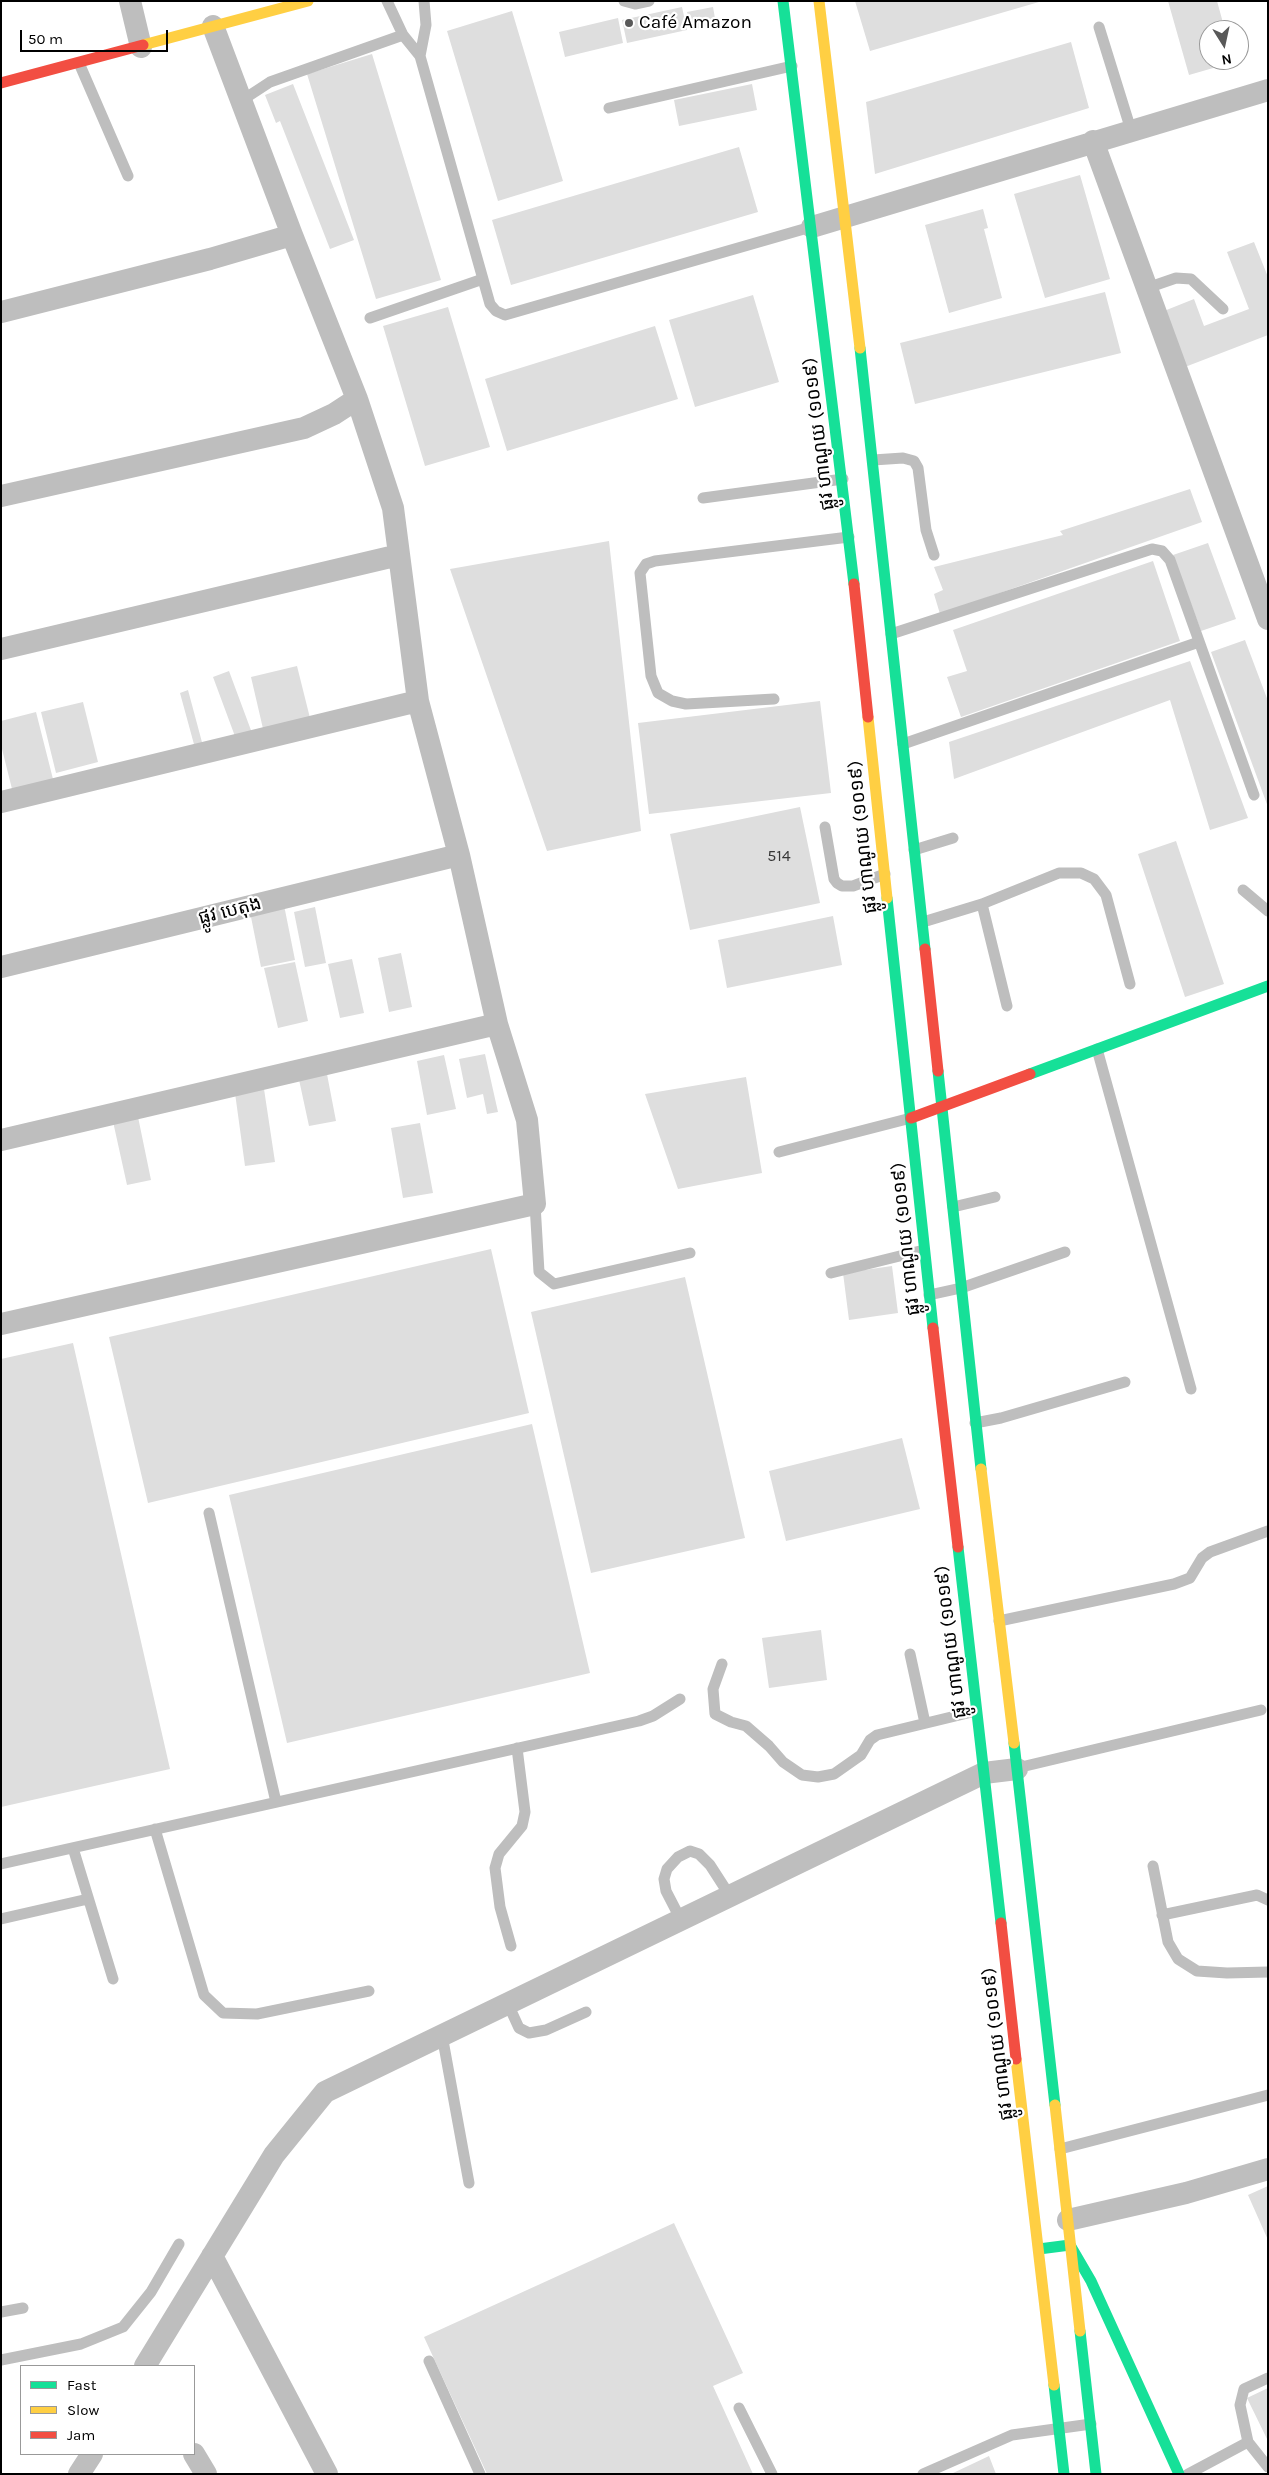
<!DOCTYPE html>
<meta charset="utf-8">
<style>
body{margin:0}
#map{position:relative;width:1269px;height:2475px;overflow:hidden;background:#fff;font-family:Karla,sans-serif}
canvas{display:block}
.frame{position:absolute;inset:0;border:2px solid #000;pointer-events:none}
.legend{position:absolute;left:20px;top:2365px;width:175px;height:90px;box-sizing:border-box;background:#fff;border:1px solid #999;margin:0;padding:6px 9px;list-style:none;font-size:15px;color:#000}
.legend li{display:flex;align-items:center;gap:10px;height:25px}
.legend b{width:25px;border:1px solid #999}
.north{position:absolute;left:1199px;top:20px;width:50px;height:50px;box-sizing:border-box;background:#fff;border:1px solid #999;border-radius:50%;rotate:170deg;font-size:14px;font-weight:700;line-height:20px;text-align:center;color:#000}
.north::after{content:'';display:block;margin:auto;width:18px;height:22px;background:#595959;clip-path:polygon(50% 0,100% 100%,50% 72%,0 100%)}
.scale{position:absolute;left:20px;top:30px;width:148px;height:22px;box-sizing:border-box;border:2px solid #000;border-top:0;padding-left:6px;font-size:15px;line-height:18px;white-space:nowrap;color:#000;-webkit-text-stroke:4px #fff;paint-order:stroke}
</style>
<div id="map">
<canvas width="1269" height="2475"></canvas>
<div class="frame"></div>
<ul class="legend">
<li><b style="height:6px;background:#16e098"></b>Fast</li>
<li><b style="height:6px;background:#ffcf43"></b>Slow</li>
<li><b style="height:6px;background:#f24e42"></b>Jam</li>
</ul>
<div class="north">N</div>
<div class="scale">50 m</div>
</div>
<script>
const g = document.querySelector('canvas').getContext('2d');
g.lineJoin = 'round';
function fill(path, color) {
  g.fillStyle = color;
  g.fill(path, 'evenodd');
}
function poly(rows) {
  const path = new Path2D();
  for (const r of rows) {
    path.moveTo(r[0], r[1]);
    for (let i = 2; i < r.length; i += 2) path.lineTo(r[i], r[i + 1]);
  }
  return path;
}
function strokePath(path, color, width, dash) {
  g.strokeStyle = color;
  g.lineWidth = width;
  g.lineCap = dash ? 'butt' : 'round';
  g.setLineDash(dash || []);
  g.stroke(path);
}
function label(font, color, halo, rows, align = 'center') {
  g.font = font + ' Karla,"Noto Sans Khmer",sans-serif';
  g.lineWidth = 4.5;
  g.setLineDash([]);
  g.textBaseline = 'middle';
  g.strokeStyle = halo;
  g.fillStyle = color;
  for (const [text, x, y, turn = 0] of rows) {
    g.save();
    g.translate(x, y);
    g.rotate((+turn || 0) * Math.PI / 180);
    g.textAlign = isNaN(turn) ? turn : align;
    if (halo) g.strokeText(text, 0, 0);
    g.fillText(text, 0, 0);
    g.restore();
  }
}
fill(poly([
 [855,1,1039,1,1039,2,870,51],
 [1168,1,1217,1,1225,30,1209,30,1209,60,1233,60,1234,62,1189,75],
 [682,7,687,30,627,43,622,20],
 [713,7,716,24,691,30,687,12],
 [512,11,563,181,498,201,447,31],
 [618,18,623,43,565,57,559,32],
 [1071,42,1089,108,875,174,866,102],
 [372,54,441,280,376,299,307,74],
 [293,84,354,240,330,249,280,121,276,123,265,95],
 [752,84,757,110,679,126,674,100],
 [739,147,758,212,511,285,492,220],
 [1080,175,1110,279,1045,298,1014,194],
 [983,209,988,228,984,229,1002,298,949,313,925,225],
 [1254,242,1268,277,1268,335,1185,367,1164,311,1194,299,1204,326,1249,309,1227,252],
 [1105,292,1121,353,915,404,900,343],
 [753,295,779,382,695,407,669,320],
 [448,307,490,447,425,466,383,326],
 [655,326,678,399,507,451,485,379],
 [1190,489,1202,522,940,614,934,594,943,590,934,567,1063,535,1060,531],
 [609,541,641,831,547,851,450,569],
 [1208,543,1236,619,1201,631,1173,555],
 [1153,561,1180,641,961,717,947,677,967,671,953,630],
 [1245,640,1268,701,1268,807,1211,652],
 [1190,661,1248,818,1210,830,1170,700,954,779,949,742],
 [297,666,311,722,264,733,251,677],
 [229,671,252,733,236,739,213,677],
 [188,690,203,746,195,748,180,693],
 [820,701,831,793,649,814,638,723],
 [83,702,98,762,56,773,41,712],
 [36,712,54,783,13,793,1,745,1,721],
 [800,807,820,903,690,930,670,834],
 [1176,841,1224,984,1185,997,1138,854],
 [284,905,295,960,261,967,250,912],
 [315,907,326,963,305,967,294,912],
 [833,916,842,965,727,988,718,940],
 [401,953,412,1007,389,1012,378,958],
 [352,959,364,1013,340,1018,328,964],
 [295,962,308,1021,278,1028,264,968],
 [485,1054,498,1112,487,1114,483,1094,467,1098,459,1059],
 [444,1055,456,1109,427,1115,417,1061],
 [326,1069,336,1121,309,1126,298,1075],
 [746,1077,762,1173,678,1189,645,1094],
 [264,1089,275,1162,245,1166,235,1093],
 [137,1112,151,1180,127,1185,112,1117],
 [420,1123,433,1193,403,1198,391,1128],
 [491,1249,529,1413,148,1503,109,1337],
 [892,1266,898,1313,849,1320,843,1273],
 [685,1277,745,1538,591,1573,531,1312],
 [73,1343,170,1769,1,1807,1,1359],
 [532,1424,590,1673,287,1743,229,1495],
 [902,1438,920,1509,786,1541,769,1471],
 [821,1630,827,1680,769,1688,762,1638],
 [1268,2186,1268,2240,1248,2195],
 [674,2223,743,2373,713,2386,753,2474,487,2474,424,2337],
 [1268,2388,1268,2441,1247,2398],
 [989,2456,996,2474,951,2474]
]), '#dedede');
strokePath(poly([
 [387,1,403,35,420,56,490,304,496,311,505,315,811,227],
 [624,1,635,4,649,1],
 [1099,27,1131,130],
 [420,56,426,25,424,1],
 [79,63,128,176],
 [241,101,270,82,403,35],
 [609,108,792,66],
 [1147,288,1176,278,1191,279,1223,309],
 [370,318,483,279],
 [873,460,903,458,914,461,918,468,926,530,934,555],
 [703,498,843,479],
 [891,634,1152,549,1162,551,1170,560,1254,795],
 [774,699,686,704,672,701,658,693,651,676,640,573,646,564,655,561,849,537],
 [903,744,1199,642],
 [825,827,834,879,837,883,842,886,853,886,885,874],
 [914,850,953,838],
 [1243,890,1268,911],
 [982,904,1007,1006],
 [923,922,982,904,1059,873,1081,873,1094,879,1106,895,1130,984],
 [1097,1049,1191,1389],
 [779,1152,911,1118],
 [535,1204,539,1272,554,1284,690,1253],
 [953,1207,995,1197],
 [831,1273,924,1250],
 [929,1295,961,1288,1065,1252],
 [975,1423,1001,1418,1125,1382],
 [209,1513,276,1802],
 [999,1621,1174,1584,1190,1578,1202,1558,1210,1552,1268,1531],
 [910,1654,925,1723],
 [722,1664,713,1689,715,1714,731,1722,746,1726,769,1746,783,1762,802,1775,818,1777,834,1774,861,1755,870,1740,877,1735,976,1711],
 [1017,1768,1261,1710],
 [155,1829,204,1995,223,2013,257,2014,369,1991],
 [73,1848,113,1979],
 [1,1864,639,1721,653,1716,680,1699],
 [1153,1866,1168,1942,1178,1959,1197,1971,1227,1973,1268,1972],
 [1162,1915,1257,1895,1268,1900],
 [1,1919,88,1899],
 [681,1920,666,1891,664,1879,667,1869,678,1857,690,1851,699,1854,710,1865,730,1896],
 [511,1946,500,1907,495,1868,499,1854,522,1826,525,1812,517,1748],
 [508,2004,519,2028,529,2033,546,2030,586,2012],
 [442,2035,469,2183],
 [1060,2149,1268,2095],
 [1,2312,23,2308],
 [1,2360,81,2344,123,2327,151,2292,179,2244],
 [429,2361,480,2474],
 [1268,2378,1244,2389,1240,2405,1248,2442,1268,2467],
 [739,2408,772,2474],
 [923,2474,1012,2435,1091,2424],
 [1188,2474,1248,2442]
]), '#bebebe', 11);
strokePath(poly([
 [130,1,141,47],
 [1093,141,1268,619],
 [812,227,1268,90],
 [1,312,210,259,292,235],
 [1,496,304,428,334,414,357,399],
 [1,649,399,555],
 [1,802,418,701],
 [1,967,459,855],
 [1,1140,497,1024],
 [1,1324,535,1204,527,1120,497,1024,459,855,418,701,393,508,357,399,292,235,213,26],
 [1068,2220,1186,2193,1268,2169],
 [212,2256,327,2474],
 [145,2366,274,2155,325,2092,984,1773,1017,1769],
 [194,2454,206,2474],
 [79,2474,92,2454]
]), '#bebebe', 22);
strokePath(poly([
 [783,1,854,584],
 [860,348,925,949],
 [887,898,933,1328],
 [938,1071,981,1469],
 [1030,1074,1268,986],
 [958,1547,1001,1923],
 [1014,1743,1055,2105],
 [1039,2249,1070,2245,1091,2281,1179,2474],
 [1080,2331,1096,2474],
 [1054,2385,1064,2474]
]), '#16e098', 11);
strokePath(poly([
 [819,1,860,348],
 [143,45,308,1],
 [868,717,887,898],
 [981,1469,1014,1743],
 [1016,2059,1054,2385],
 [1055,2105,1080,2331]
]), '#ffcf43', 11);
strokePath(poly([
 [1,83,143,45],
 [854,584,868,717],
 [925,949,938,1071],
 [911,1118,1030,1074],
 [933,1328,958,1547],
 [1001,1923,1016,2059]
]), '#f24e42', 11);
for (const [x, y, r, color] of [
 [629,23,5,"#595959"]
]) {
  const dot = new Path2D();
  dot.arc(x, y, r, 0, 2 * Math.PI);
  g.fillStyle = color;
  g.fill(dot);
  strokePath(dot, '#fff', 2);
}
label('16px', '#383838', null, [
 ["514",779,856]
]);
label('19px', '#000', '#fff', [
 ["Café Amazon",639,23]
], 'left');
label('19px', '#000', '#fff', [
 ["ផ្លូវ ហាណូយ (១០១៩)",819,434,-97],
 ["ផ្លូវ ហាណូយ (១០១៩)",863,837,-96],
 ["ផ្លូវ បេតុង",230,911,-14],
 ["ផ្លូវ ហាណូយ (១០១៩)",906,1239,-96],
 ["ផ្លូវ ហាណូយ (១០១៩)",951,1642,-97],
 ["ផ្លូវ ហាណូយ (១០១៩)",998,2044,-97]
]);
</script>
